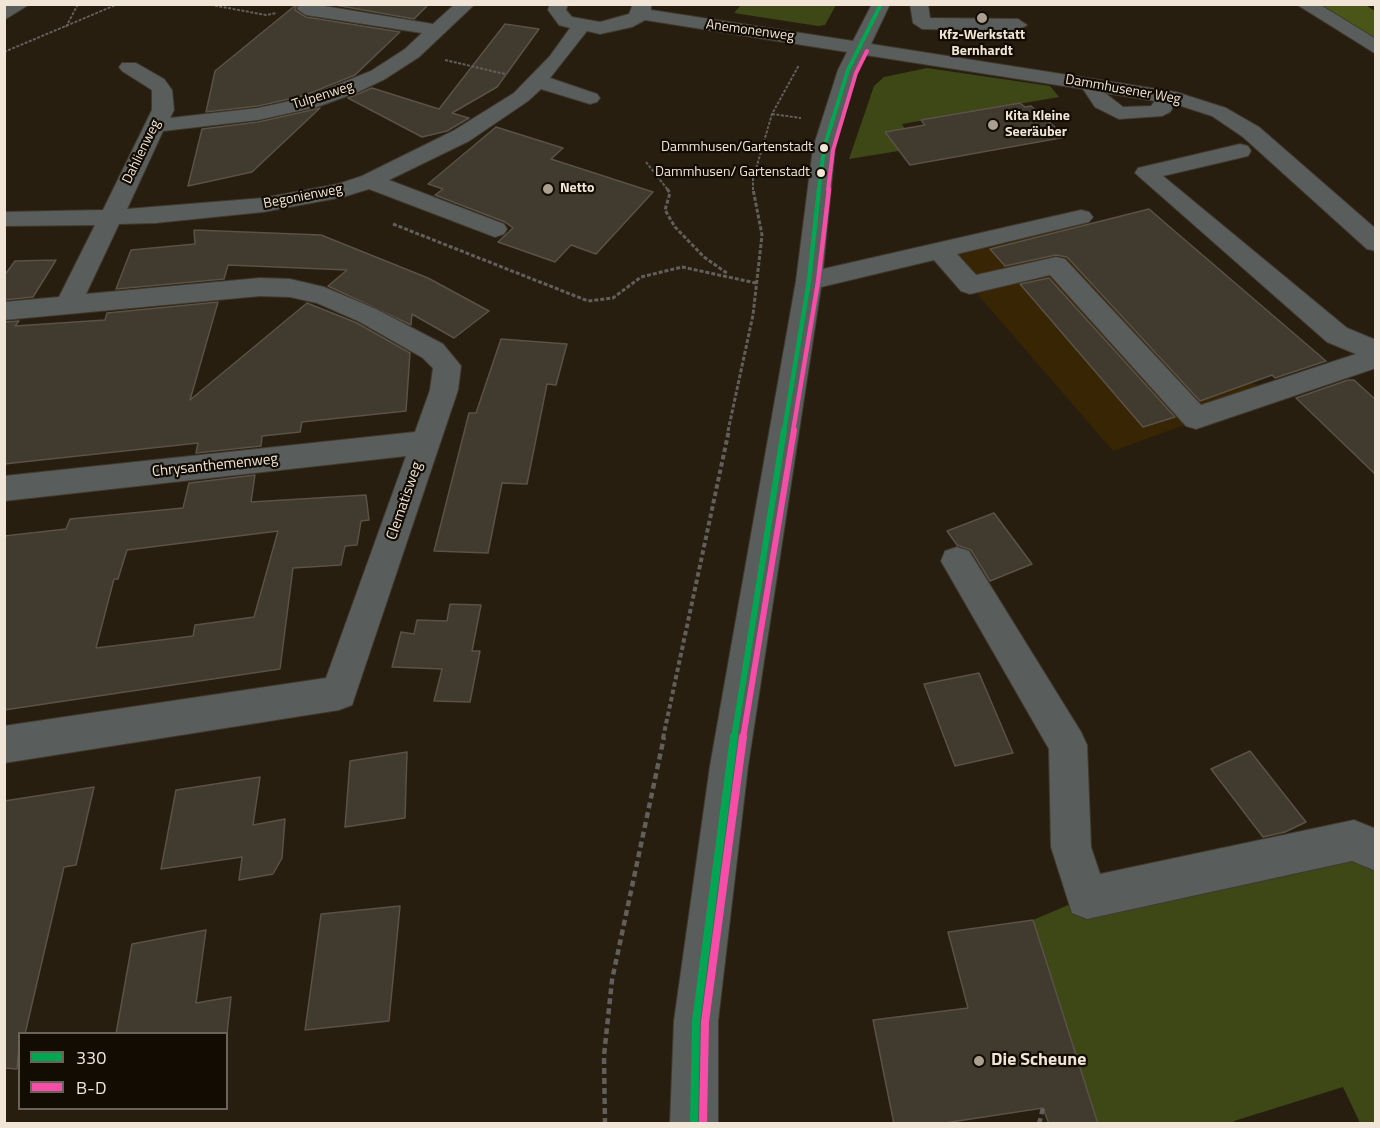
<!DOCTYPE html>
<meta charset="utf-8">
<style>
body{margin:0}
#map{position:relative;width:1380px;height:1128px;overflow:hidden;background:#271e10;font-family:"Titillium Web",sans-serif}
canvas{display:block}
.frame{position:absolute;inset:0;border:6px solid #f0e5d6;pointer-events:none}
.legend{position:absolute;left:18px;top:1032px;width:210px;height:78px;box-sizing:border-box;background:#130c03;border:2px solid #6b6357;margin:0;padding:8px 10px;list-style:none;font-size:18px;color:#f0e5d6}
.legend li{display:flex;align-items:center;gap:12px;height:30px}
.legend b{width:30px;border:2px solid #6b6357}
</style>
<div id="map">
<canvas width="1380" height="1128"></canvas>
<div class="frame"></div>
<ul class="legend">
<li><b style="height:8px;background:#00a651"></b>330</li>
<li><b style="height:8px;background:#f54da8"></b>B-D</li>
</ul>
</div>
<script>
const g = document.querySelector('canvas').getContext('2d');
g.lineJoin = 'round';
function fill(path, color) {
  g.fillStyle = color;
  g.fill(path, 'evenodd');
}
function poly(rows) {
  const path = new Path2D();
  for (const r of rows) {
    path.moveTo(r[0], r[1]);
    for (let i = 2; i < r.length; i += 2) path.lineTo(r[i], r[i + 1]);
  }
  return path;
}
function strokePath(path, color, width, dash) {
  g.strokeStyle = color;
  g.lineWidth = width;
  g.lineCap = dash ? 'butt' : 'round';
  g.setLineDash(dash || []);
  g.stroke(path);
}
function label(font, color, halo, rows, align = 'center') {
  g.font = font + ' "Titillium Web",sans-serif';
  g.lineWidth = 4.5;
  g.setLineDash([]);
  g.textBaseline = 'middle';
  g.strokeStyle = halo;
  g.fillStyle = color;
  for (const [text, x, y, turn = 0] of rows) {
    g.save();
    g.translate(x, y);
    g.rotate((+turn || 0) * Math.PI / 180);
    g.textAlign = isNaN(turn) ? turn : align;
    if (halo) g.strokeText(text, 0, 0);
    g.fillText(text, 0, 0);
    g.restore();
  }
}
fill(poly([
 [1081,217,1267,395,1113,451,940,251]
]), '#372504');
fill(poly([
 [741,5,741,4,836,5,825,25,818,26,734,13],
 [927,68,1050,86,1059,97,902,124,917,148,849,159,874,86,884,77],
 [1375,851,1375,1123,1360,1123,1343,1087,1234,1121,1234,1123,1098,1123,1033,920,1087,897]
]), '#3d4816');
fill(poly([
 [1364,4,1375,11,1375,48,1311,8,1327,5]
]), '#495617');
const building = poly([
 [297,4,295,10,306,17,400,32,355,75,303,96,258,106,206,112,215,71,297,4],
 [329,4,429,4,414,19,329,4],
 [505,24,539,29,497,87,452,113,469,118,447,131,422,137,348,98,372,88,439,109,505,24],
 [1020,103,1025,107,1031,106,1066,137,910,165,885,132,925,125,921,120,1020,103],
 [320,108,252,172,188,186,202,129,258,122,320,108],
 [496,127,563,148,551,159,653,192,596,254,571,245,555,262,498,242,513,228,505,222,435,195,443,189,428,184,496,127],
 [1149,209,1171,228,1326,361,1275,378,1272,375,1200,401,1067,257,1056,255,1005,266,990,249,1149,209],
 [194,230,321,235,428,278,489,311,454,338,412,314,411,325,328,286,347,270,228,265,224,279,116,289,131,250,195,244,194,230],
 [56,260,33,297,4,300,4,276,15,261,56,260],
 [1049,278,1175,417,1143,427,1020,284,1049,278],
 [218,302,190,400,307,303,357,323,410,353,406,411,302,422,300,432,262,436,261,446,196,453,198,443,4,464,4,322,19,321,15,326,105,320,107,313,218,302],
 [501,339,567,344,556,385,547,384,527,484,502,483,488,553,434,551,469,413,476,413,501,339],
 [1348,380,1354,380,1376,400,1376,475,1296,398,1348,380],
 [255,475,251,502,366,495,369,520,361,521,357,545,345,546,341,565,293,568,280,669,4,710,4,536,66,529,70,519,183,508,189,483,255,475],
 [278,531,254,617,195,625,193,636,96,648,114,579,118,579,127,550,278,531],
 [994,513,1032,564,990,581,971,550,957,545,947,531,994,513],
 [450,604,481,605,472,651,480,651,470,702,434,701,442,669,392,667,401,632,414,634,417,620,447,621,450,604],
 [979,673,1013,753,955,766,924,684,979,673],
 [1250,751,1306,822,1285,832,1263,837,1211,769,1250,751],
 [407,752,405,818,345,827,350,761,407,752],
 [260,777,253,825,285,819,282,858,273,874,239,880,242,857,161,869,176,790,260,777],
 [94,787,76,865,64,867,25,1034,20,1034,17,1069,4,1068,4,801,94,787],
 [400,906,389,1021,305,1030,321,914,400,906],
 [1033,920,1098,1124,1049,1124,1043,1108,938,1124,894,1124,873,1020,968,1008,948,932,1033,920],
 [206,930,196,1003,231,997,227,1034,116,1034,132,944,206,930]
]);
fill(building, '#413a2e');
strokePath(building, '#5a5246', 1.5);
const minor = poly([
 [8,4,30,4,4,20,4,7,8,4],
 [312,4,433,24,455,4,475,4,419,57,385,79,358,92,317,107,258,120,163,131,127,209,263,198,338,184,362,176,453,131,514,93,550,56,570,28,559,25,548,10,550,4,568,4,566,10,572,17,600,22,629,14,633,4,651,4,651,10,853,41,872,4,890,4,871,44,1176,92,1226,108,1259,127,1376,229,1376,251,1367,249,1243,137,1212,116,1175,104,1170,112,1162,116,1119,119,1095,107,1083,89,865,55,858,70,835,148,823,269,1081,210,1089,212,1093,217,1089,222,957,254,976,275,1056,257,1065,259,1201,405,1356,354,1327,342,1135,173,1138,168,1240,144,1248,146,1251,151,1248,156,1163,176,1347,328,1376,340,1376,368,1196,429,1186,426,1050,275,970,294,961,291,934,260,821,287,748,766,718,1021,718,1124,670,1124,674,1021,710,766,796,281,813,148,838,70,847,52,645,20,632,27,600,34,587,31,550,78,597,94,600,98,597,102,590,104,541,89,528,101,469,141,389,180,504,224,507,229,504,234,495,237,369,189,343,197,263,212,155,223,119,224,86,294,260,278,290,279,324,287,376,309,443,344,461,366,458,390,352,705,339,710,4,763,4,726,326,678,406,456,4,501,4,476,415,432,430,390,433,368,423,358,358,321,317,303,290,297,260,296,4,320,4,302,59,297,95,225,4,226,4,212,103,210,152,110,152,90,122,71,119,67,122,63,136,63,164,79,172,90,174,110,170,118,258,108,304,98,371,71,405,49,422,33,306,15,297,9,299,5,312,4],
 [1105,93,1155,101,1151,106,1123,107,1105,93],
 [910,4,928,4,930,18,1018,19,1027,25,1018,31,922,29,913,23,910,4],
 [1296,4,1319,4,1376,39,1376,54,1296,4],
 [957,547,969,551,1081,732,1087,745,1091,847,1100,874,1354,820,1376,829,1376,871,1352,861,1087,919,1072,913,1051,847,1049,749,941,561,945,551,957,547]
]);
strokePath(minor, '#41392d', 2);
strokePath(poly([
 [206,4,266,15,277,13],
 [66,27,78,4],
 [4,52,118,4],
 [445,60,505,74],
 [772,114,801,118],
 [646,162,668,190],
 [753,190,753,179,772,114,799,65]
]), '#605f5c', 2, [3, 1.5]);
strokePath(poly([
 [667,189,670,193,665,210,675,227,704,257,728,274],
 [393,224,588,301,613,298,641,277,682,267,756,283],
 [728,431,753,315,762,235,753,189]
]), '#605f5c', 3, [4, 2]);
strokePath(poly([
 [663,738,729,430]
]), '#605f5c', 4, [4.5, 3]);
strokePath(poly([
 [605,1124,604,1056,612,980,664,737],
 [1039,1124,1043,1108]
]), '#605f5c', 4.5, [6, 4]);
fill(minor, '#595d5c');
strokePath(poly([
 [819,190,824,148,848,70,881,4]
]), '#00a651', 4);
strokePath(poly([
 [784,431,809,281,819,189]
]), '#00a651', 4.5);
strokePath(poly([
 [734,738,784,430]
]), '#00a651', 6);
strokePath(poly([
 [694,1124,696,1021,734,737]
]), '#00a651', 8);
strokePath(poly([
 [828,190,833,150,856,73,867,51]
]), '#f54da8', 4);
strokePath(poly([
 [793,431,818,282,829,189]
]), '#f54da8', 4.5);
strokePath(poly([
 [743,738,794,430]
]), '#f54da8', 6);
strokePath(poly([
 [703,1124,705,1022,743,737]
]), '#f54da8', 8);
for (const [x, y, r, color] of [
 [982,18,6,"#aa9f91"],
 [993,125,6,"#aa9f91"],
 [824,148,5,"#f0e5d6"],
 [821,173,5,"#f0e5d6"],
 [548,189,6,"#aa9f91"],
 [979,1061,6,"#aa9f91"]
]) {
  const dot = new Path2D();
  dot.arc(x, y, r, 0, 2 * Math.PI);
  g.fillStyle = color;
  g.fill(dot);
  strokePath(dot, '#130c03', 2);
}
label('14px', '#f0e5d6', '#130c03', [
 ["Anemonenweg",750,31,8],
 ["Dammhusener Weg",1123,90,10],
 ["Tulpenweg",323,96,-18],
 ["Dahlienweg",142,152,-64],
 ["Begonienweg",303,197,-11]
]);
label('bold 14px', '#f0e5d6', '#130c03', [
 ["Kfz-Werkstatt",982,36,"center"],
 ["Bernhardt",982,52,"center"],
 ["Kita Kleine",1005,117],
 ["Seeräuber",1005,133],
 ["Netto",560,189]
], 'left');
label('14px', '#f0e5d6', '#130c03', [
 ["Dammhusen/Gartenstadt",813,148],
 ["Dammhusen/ Gartenstadt",810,173]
], 'right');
label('15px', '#f0e5d6', '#130c03', [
 ["Chrysanthemenweg",215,466,-6],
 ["Clematisweg",405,501,-71]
]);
label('bold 18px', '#f0e5d6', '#130c03', [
 ["Die Scheune",991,1061]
], 'left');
</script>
